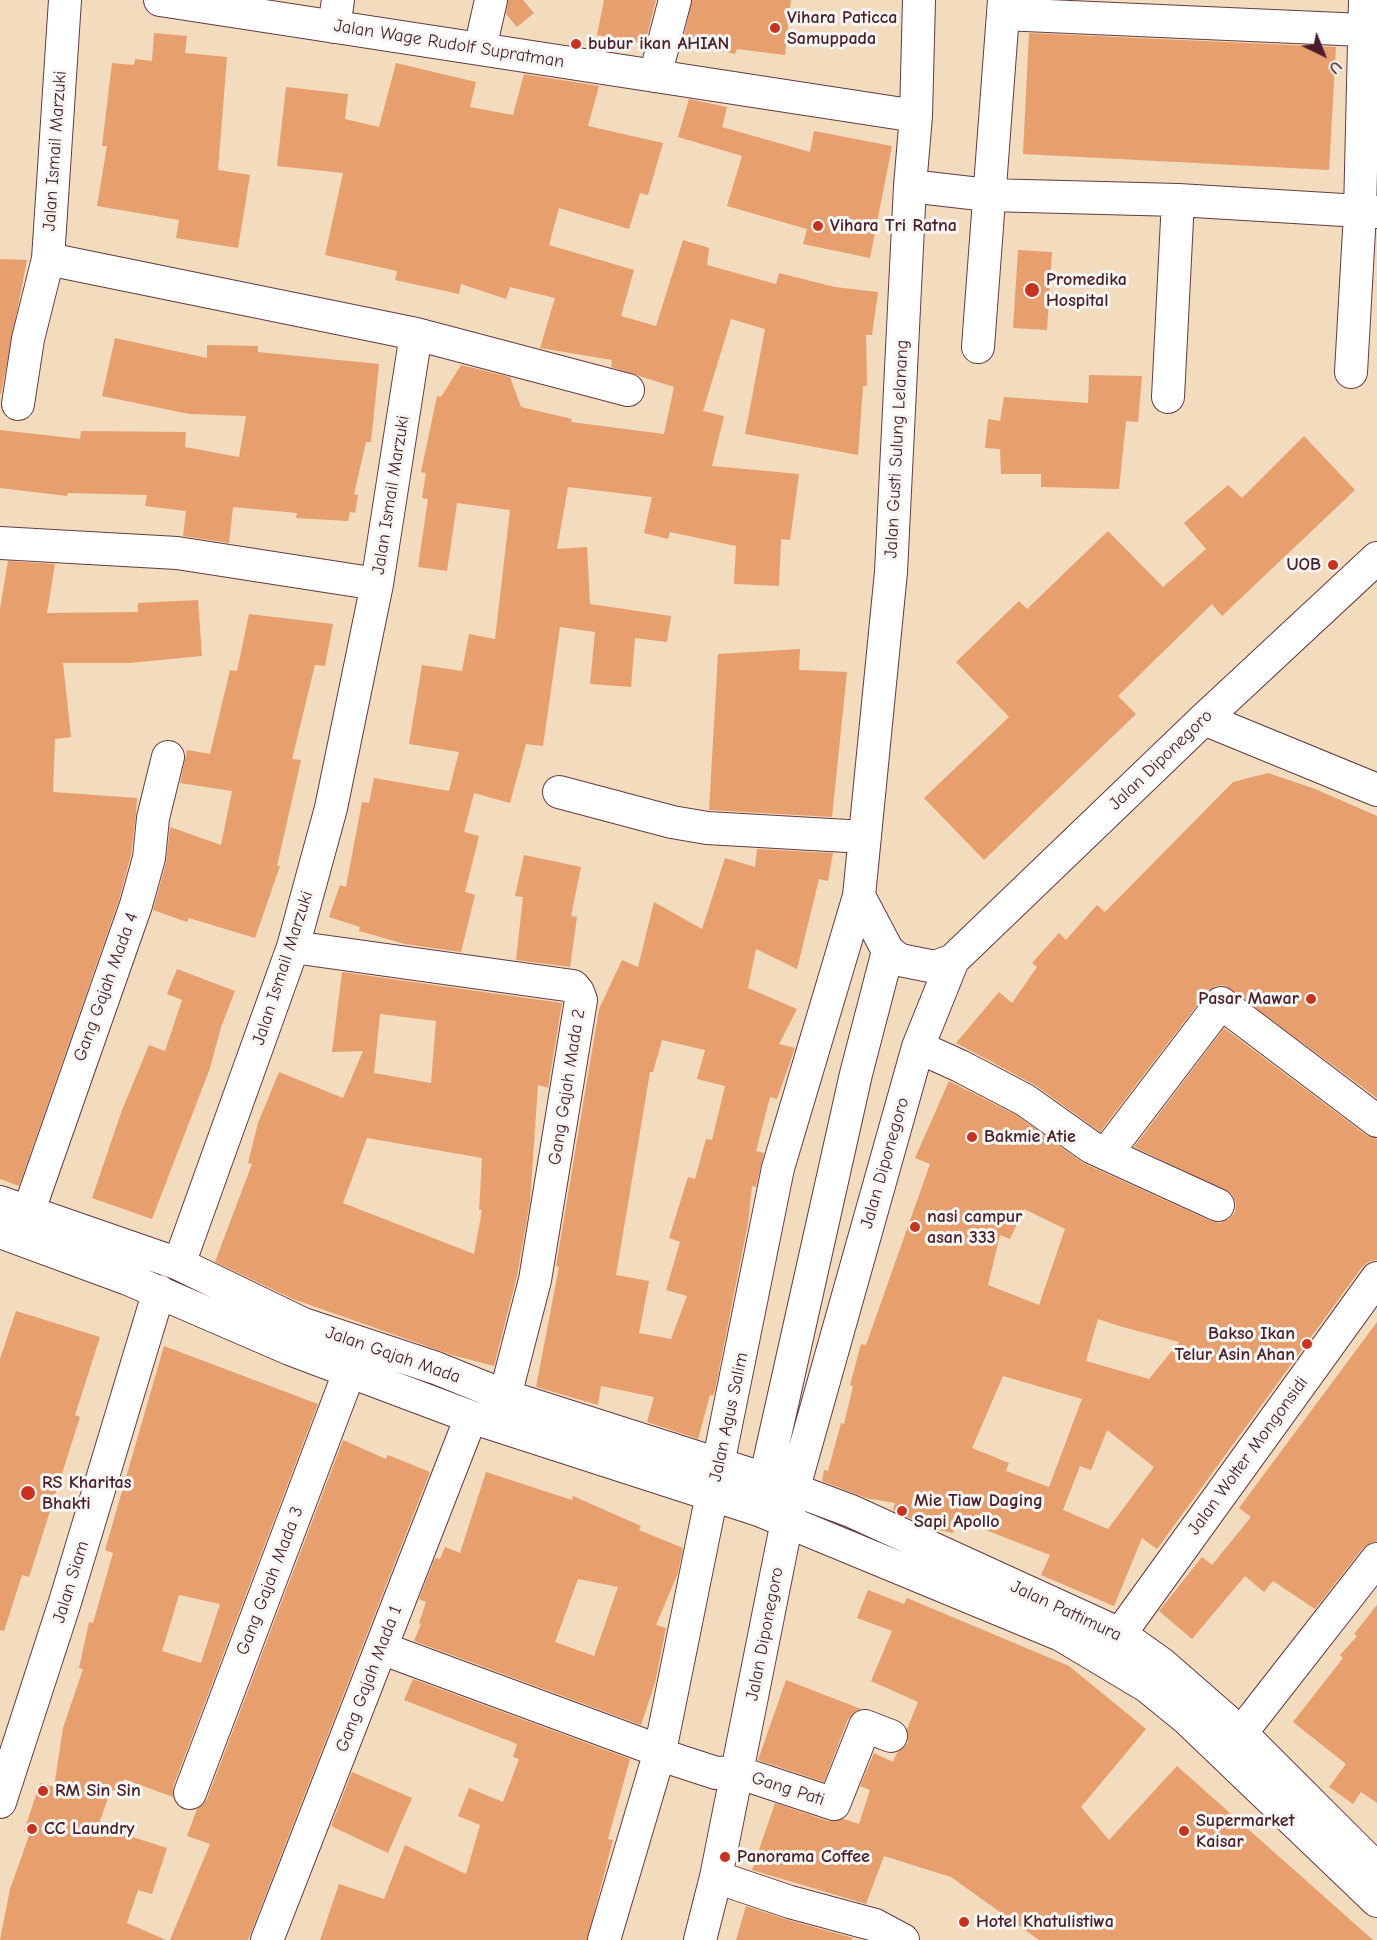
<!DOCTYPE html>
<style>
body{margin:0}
#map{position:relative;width:1377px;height:1940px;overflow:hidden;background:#f3dbbd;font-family:"Comic Neue",sans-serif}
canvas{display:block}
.north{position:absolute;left:1293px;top:24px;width:60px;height:60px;-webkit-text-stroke:4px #f6f6f2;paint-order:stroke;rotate:137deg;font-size:16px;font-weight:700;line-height:24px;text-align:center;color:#4a1f2b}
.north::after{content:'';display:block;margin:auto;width:21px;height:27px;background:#4a1f2b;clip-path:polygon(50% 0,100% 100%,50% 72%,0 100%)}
</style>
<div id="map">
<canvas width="1377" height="1940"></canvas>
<div class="north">U</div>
</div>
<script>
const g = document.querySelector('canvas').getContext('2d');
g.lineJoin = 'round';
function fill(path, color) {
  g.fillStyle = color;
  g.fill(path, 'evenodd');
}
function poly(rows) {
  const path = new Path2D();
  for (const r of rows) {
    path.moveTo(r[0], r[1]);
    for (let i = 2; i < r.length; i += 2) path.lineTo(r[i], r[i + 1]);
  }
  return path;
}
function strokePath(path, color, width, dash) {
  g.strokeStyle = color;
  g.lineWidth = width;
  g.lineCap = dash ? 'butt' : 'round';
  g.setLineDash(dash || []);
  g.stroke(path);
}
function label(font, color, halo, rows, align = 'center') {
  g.font = font + ' "Comic Neue",sans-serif';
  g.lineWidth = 6;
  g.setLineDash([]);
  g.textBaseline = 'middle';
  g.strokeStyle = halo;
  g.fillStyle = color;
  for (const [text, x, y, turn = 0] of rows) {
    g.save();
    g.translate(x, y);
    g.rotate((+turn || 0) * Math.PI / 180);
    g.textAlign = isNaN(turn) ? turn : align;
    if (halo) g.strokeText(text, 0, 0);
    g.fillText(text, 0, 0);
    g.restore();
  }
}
fill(poly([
 [508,0,523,0,534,13,517,27,506,14],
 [604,0,656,0,645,44,597,35],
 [692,0,791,0,785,55,737,49,735,54,683,40],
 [154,33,187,36,185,53,227,57,218,170,250,175,238,248,176,238,179,220,97,206,107,146,102,146,112,63,134,65,135,59,152,61],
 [1029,33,1336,47,1329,170,1023,154],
 [396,63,476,82,470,107,513,115,524,74,599,86,588,126,663,143,648,195,640,193,629,229,559,208,549,245,634,270,621,316,656,326,683,240,709,248,707,265,776,284,779,273,835,287,878,292,872,335,866,335,867,386,863,386,858,455,745,434,765,329,731,319,703,411,724,416,712,466,799,474,790,540,781,539,779,586,734,584,736,546,670,532,668,539,644,533,652,497,568,487,557,549,587,547,590,604,671,616,667,642,635,638,631,687,590,684,595,632,560,627,543,746,526,744,510,803,474,793,464,832,479,836,465,892,475,895,461,952,405,944,359,931,360,927,329,917,340,885,346,887,362,802,369,803,374,778,449,791,459,752,409,744,422,665,462,671,469,634,495,639,510,510,457,503,447,571,418,567,428,499,422,498,426,473,421,472,437,396,441,397,461,365,510,377,521,407,572,419,571,422,664,434,674,387,611,367,612,360,540,348,555,298,510,287,506,299,461,284,459,294,395,280,397,271,325,255,343,173,277,166,286,87,348,94,345,119,379,127],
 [689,99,727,107,722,127,810,152,814,131,892,146,870,258,803,244,807,229,727,206,742,156,678,137],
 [1018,250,1052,252,1047,330,1013,328],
 [0,259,27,260,1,394,0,394],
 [115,338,207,358,207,345,258,346,258,352,379,364,371,442,366,442,354,494,358,495,355,513,350,512,348,521,296,518,297,513,233,507,229,543,183,536,186,511,145,506,147,495,68,493,67,496,0,488,0,430,80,439,81,431,186,432,185,447,239,457,246,416,189,414,102,396],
 [1089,375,1142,376,1138,422,1126,421,1119,489,1041,487,1041,474,1001,474,1000,449,985,448,988,419,1000,421,1004,397,1088,403],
 [1304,436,1355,490,1222,616,1212,604,1118,696,1136,714,984,860,924,798,1009,717,956,662,1019,601,1027,609,1108,531,1163,587,1206,549,1184,523,1228,485,1242,498],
 [8,561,55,564,47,613,138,612,138,603,198,600,202,656,130,663,63,663,71,737,55,739,53,792,137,798,136,813,131,855,119,900,19,1186,0,1179,0,609],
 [249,614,333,624,325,666,315,665,292,759,301,760,277,866,280,866,255,938,189,918,187,922,153,910,166,863,170,827,221,845,232,791,180,783,187,750,210,754,230,670,237,671],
 [800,649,799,670,847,672,832,817,709,810,718,654],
 [1268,773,1315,789,1377,816,1377,1098,1224,985,1215,986,1207,992,1100,1132,1035,1085,956,1043,999,992,1012,1003,1037,967,1032,963,1059,933,1066,940,1097,905,1105,912,1233,782],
 [757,849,833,853,828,881,819,879,797,969,756,949,748,988,797,1009,779,1044,795,1048,777,1099,770,1097,756,1151,764,1153,756,1187,752,1186,748,1223,715,1390,713,1396,710,1395,698,1439,647,1422,654,1397,601,1386,598,1405,536,1387,559,1267,556,1266,599,1009,622,960,638,967,654,902,702,929,725,858,755,867],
 [662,1040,705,1050,697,1079,725,1086,712,1140,706,1139,695,1179,688,1177,669,1238,680,1242,666,1290,687,1296,671,1339,639,1333,649,1281,616,1275,650,1072,653,1072],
 [524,855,581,867,571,916,577,917,570,967,516,960,523,897,515,896],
 [177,969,235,991,221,1027,210,1068,152,1219,92,1198,122,1110,149,1045,165,1051,182,1000,167,994],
 [342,972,562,1003,548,1088,538,1085,530,1202,517,1276,494,1366,452,1355,293,1299,215,1262,252,1164,248,1163,258,1123,279,1072,343,1098,363,1051,332,1052],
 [380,1014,436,1021,431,1083,374,1073],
 [367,1138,482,1158,479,1210,482,1210,474,1254,343,1203],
 [1224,1028,1366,1135,1377,1139,1377,1260,1370,1261,1362,1267,1157,1549,1142,1538,1114,1606,1041,1575,1050,1555,957,1519,953,1533,930,1528,893,1510,895,1503,866,1498,822,1481,824,1470,828,1471,841,1423,844,1424,853,1386,850,1385,861,1344,866,1345,930,1164,915,1158,949,1081,1016,1115,1083,1163,1211,1221,1220,1223,1229,1219,1235,1212,1236,1203,1232,1194,1134,1147],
 [1024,1209,1065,1229,1039,1305,988,1285,1000,1235,1010,1239],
 [1098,1319,1119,1326,1179,1342,1149,1379,1086,1361],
 [1003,1376,1082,1399,1049,1487,1006,1471,1009,1463,972,1448],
 [1107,1430,1154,1467,1108,1529,1063,1510,1080,1466,1091,1470],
 [16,1311,100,1337,75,1415,80,1417,29,1577,22,1575,4,1631,0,1630,0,1359],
 [1377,1322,1377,1541,1363,1548,1315,1609,1273,1581,1264,1592,1245,1576,1192,1639,1159,1611,1202,1557,1212,1565,1251,1517,1239,1508],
 [164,1346,318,1404,173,1787,173,1797,124,1779,122,1792,111,1790,98,1826,167,1848,152,1894,138,1890,127,1923,166,1940,0,1940,10,1889,30,1833,24,1831,40,1783,54,1787,63,1728,83,1669,79,1668,89,1622,93,1623,113,1553,105,1550],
 [179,1595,220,1604,201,1663,162,1651],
 [343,1440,386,1459,388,1455,430,1472,248,1940,170,1940,210,1844,187,1836,197,1809,207,1799],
 [486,1472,572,1500,573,1496,641,1526,639,1530,683,1548,678,1573,656,1625,666,1628,655,1683,641,1725,414,1641,421,1624,419,1623,426,1602,419,1599,435,1558,440,1559,445,1547,460,1553],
 [578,1579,618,1587,594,1656,555,1642],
 [868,1590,904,1604,907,1598,1069,1666,1146,1729,1081,1807,1109,1840,1177,1766,1373,1940,1039,1940,951,1877,884,1856,866,1904,752,1870,775,1803,828,1821,844,1819,859,1824,870,1790,860,1786,874,1753,893,1762,897,1753,908,1743,907,1729,918,1702,871,1681,892,1631,857,1618],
 [1377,1605,1377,1803,1361,1792,1353,1804,1329,1787,1346,1764,1293,1722,1343,1658,1340,1655,1357,1636,1354,1634],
 [413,1679,630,1759,608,1839,613,1840,587,1940,320,1940,339,1884,384,1899,405,1845,466,1874,480,1825,458,1816,469,1788,503,1802,519,1759,513,1757,517,1744,404,1700],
 [786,1680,861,1709,848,1719,824,1782,758,1760],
 [352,1772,412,1798,388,1853,331,1826],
 [746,1906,785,1919,853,1938,852,1940,736,1940]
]), '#e79f6e');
const minor = poly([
 [65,0,48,259,416,334,377,584,331,808,293,947,179,1264],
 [160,0,916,116],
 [1003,14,1363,30],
 [334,27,338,0],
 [480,49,491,0],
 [655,76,675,0],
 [910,186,988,195,1178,200,1377,212],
 [416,334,628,390],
 [978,347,1004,0],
 [1351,372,1360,213,1365,0],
 [1168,397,1178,200],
 [18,404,28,339,48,259],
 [0,543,177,553,377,584],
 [1204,719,1377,790],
 [559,792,672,822,707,828,865,837],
 [859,896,888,951,900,960,935,967,953,960],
 [293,947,573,986,578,992,581,1000,535,1280,505,1396],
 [918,1047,960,1066,1025,1100,1091,1147,1218,1205],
 [1106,1154,1221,1003,1377,1121],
 [0,1202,179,1264,303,1324,436,1368,505,1396,765,1479,851,1511,1120,1634,1162,1664,1241,1733,1377,1869],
 [28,1213,136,905,149,858,153,818,168,757],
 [0,1232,128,1279,290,1349,471,1417,759,1510,1061,1635,1148,1687,1186,1718,1377,1901],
 [761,1498,856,1074,888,951],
 [1120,1634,1377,1278],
 [381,1648,660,1751,664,1756,716,1773,737,1772,834,1804,865,1726,891,1736],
 [1241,1733,1377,1559],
 [190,1793,350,1370],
 [0,1802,65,1602,159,1291],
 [716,1877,790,1902,875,1925,903,1940],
 [267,1940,471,1417],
 [604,1940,660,1751,778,1168,859,896,891,572,910,186,916,116,919,0],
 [700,1940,716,1877,793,1491,918,1047,953,960,1204,719,1377,558]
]);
strokePath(minor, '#633b41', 34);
strokePath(minor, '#fff', 32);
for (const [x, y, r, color] of [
 [775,28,6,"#c8321e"],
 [576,44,6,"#c8321e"],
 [818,226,6,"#c8321e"],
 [1032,290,8,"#c8321e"],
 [1333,565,6,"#c8321e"],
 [1311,999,6,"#c8321e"],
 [972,1137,6,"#c8321e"],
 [915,1227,6,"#c8321e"],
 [1307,1344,6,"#c8321e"],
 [28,1493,8,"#c8321e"],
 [902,1511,6,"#c8321e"],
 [43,1791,6,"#c8321e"],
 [32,1829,6,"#c8321e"],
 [1184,1831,6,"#c8321e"],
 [725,1857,6,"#c8321e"],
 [964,1922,6,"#c8321e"]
]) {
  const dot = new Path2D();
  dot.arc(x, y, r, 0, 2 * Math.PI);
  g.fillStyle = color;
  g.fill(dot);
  strokePath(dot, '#f6f6f2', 2);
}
label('bold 18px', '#4a1f2b', '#f6f6f2', [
 ["Vihara Paticca",787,18],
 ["Samuppada",787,39],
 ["bubur ikan AHIAN",588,44],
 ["Vihara Tri Ratna",830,226],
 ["Promedika",1046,280],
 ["Hospital",1046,301],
 ["UOB",1321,565,"right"],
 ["Pasar Mawar",1299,999,"right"],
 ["Bakmie Atie",984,1137],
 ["nasi campur",927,1217],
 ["asan 333",927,1238],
 ["Bakso Ikan",1295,1334,"right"],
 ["Telur Asin Ahan",1295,1355,"right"],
 ["RS Kharitas",42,1483],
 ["Bhakti",42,1504],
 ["Mie Tiaw Daging",914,1501],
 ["Sapi Apollo",914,1522],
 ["RM Sin Sin",55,1791],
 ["Supermarket",1196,1821],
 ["Kaisar",1196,1842],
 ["CC Laundry",44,1829],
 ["Panorama Coffee",737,1857],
 ["Hotel Khatulistiwa",976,1922]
], 'left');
label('18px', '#4a1f2b', '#f6f6f2', [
 ["Jalan Wage Rudolf Supratman",449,44,9],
 ["Jalan Ismail Marzuki",55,151,-86],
 ["Jalan Gusti Sulung Lelanang",897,449,-87],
 ["Jalan Ismail Marzuki",391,495,-81],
 ["Jalan Diponegoro",1161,760,-44],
 ["Jalan Ismail Marzuki",283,968,-72],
 ["Gang Gajah Mada 4",106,987,-70],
 ["Gang Gajah Mada 2",567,1087,-81],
 ["Jalan Diponegoro",885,1163,-74],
 ["Jalan Gajah Mada",393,1355,19],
 ["Jalan Agus Salim",729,1417,-78],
 ["Jalan Wolter Mongonsidi",1248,1456,-54],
 ["Gang Gajah Mada 3",270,1581,-69],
 ["Jalan Siam",71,1582,-73],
 ["Jalan Pattimura",1066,1611,25],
 ["Jalan Diponegoro",765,1634,-79],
 ["Gang Gajah Mada 1",369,1679,-69],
 ["Gang Pati",788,1789,18]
]);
</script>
